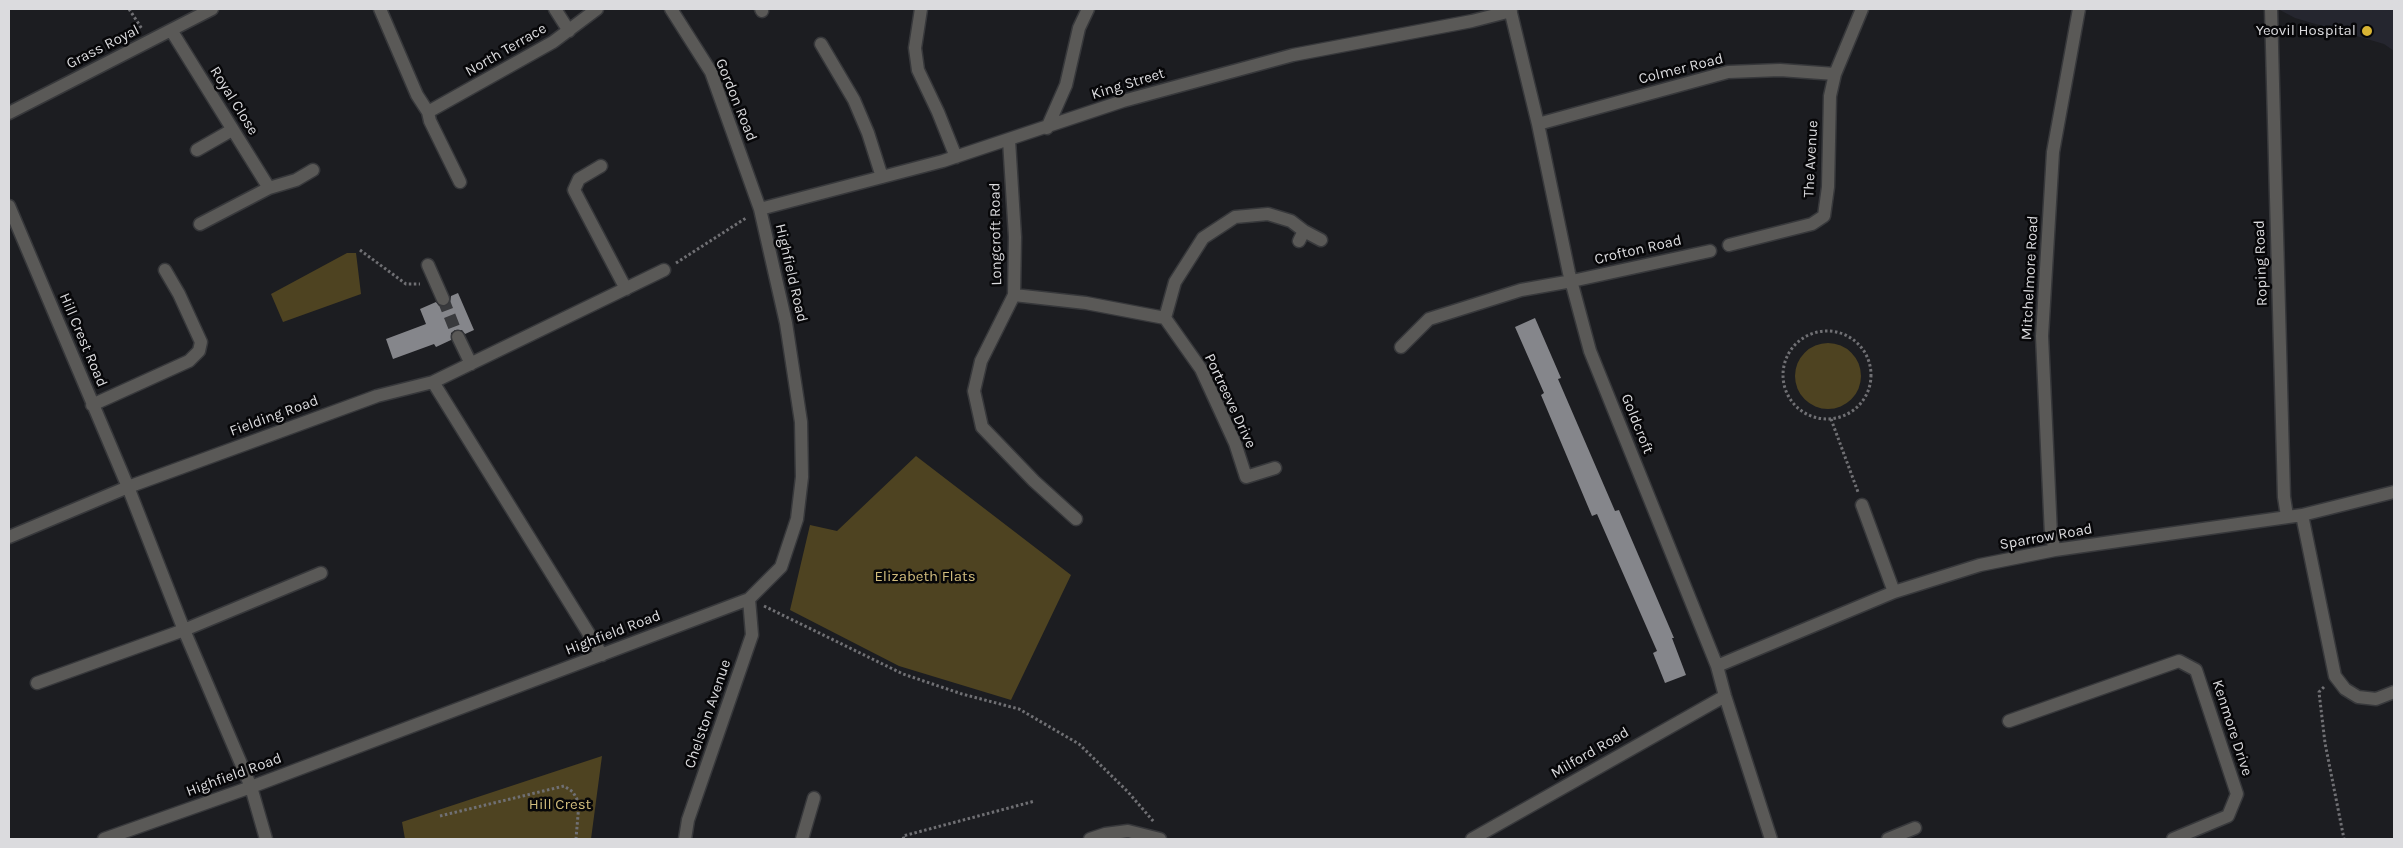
<!DOCTYPE html>
<style>
body{margin:0}
#map{position:relative;width:2403px;height:848px;overflow:hidden;background:#1c1d21;font-family:Karla,sans-serif}
canvas{display:block}
.frame{position:absolute;inset:0;border:10px solid #dbdbde;pointer-events:none}
</style>
<div id="map">
<canvas width="2403" height="848"></canvas>
<div class="frame"></div>
</div>
<script>
const g = document.querySelector('canvas').getContext('2d');
g.lineJoin = 'round';
function fill(path, color) {
  g.fillStyle = color;
  g.fill(path, 'evenodd');
}
function poly(rows) {
  const path = new Path2D();
  for (const r of rows) {
    if (r.length === 3) {
      path.moveTo(r[0] + r[2], r[1]);
      path.arc(r[0], r[1], r[2], 0, 2 * Math.PI);
      continue;
    }
    path.moveTo(r[0], r[1]);
    for (let i = 2; i < r.length; i += 2) path.lineTo(r[i], r[i + 1]);
  }
  return path;
}
function strokePath(path, color, width, dash) {
  g.strokeStyle = color;
  g.lineWidth = width;
  g.lineCap = dash ? 'butt' : 'round';
  g.setLineDash(dash || []);
  g.stroke(path);
}
function label(font, color, halo, rows, align = 'center') {
  g.font = font + ' Karla,sans-serif';
  g.lineWidth = 5;
  g.setLineDash([]);
  g.textBaseline = 'middle';
  g.strokeStyle = halo;
  g.fillStyle = color;
  for (const [text, x, y, turn = 0] of rows) {
    g.save();
    g.translate(x, y);
    g.rotate((+turn || 0) * Math.PI / 180);
    g.textAlign = isNaN(turn) ? turn : align;
    if (halo) g.strokeText(text, 0, 0);
    g.fillText(text, 0, 0);
    g.restore();
  }
}
fill(poly([
 [2278,9,2394,9,2394,51,2384,44,2295,18]
]), '#25262f');
fill(poly([
 [347,253,356,253,361,294,283,322,271,294],
 [1828,376,33],
 [916,456,1071,575,1011,700,899,666,790,610,810,525,837,531],
 [602,756,591,839,405,839,402,822]
]), '#4e4321');
fill(poly([
 [458,293,474,330,465,334,462,330,455,330,451,333,451,340,436,347,434,344,393,359,386,339,426,324,420,309,436,302,439,306,446,307,450,303,451,296],
 [1535,318,1561,378,1558,379,1615,511,1619,510,1674,638,1672,638,1686,675,1665,683,1653,653,1657,651,1629,587,1597,514,1592,516,1541,395,1544,393,1515,327]
]), '#85868b');
strokePath(poly([
 [443,299,458,337]
]), '#393a3d', 12, [12, 6]);
const minor = poly([
 [380,9,417,95,428,112,430,121,460,182],
 [555,9,569,31],
 [761,9,762,11],
 [921,9,915,48,918,70,938,112,956,157],
 [1510,9,1538,124,1569,273,1590,351,1717,666,1725,696,1771,839],
 [2271,9,2284,497,2287,516],
 [171,30,269,188],
 [821,44,854,100,868,133,882,177],
 [428,112,553,42,597,9],
 [9,113,212,9],
 [1538,124,1728,72,1780,70,1835,74],
 [1047,128,1066,85,1079,28,1088,9],
 [1009,140,1015,237,1014,295,981,361,974,391,982,427,1034,481,1076,519],
 [197,150,232,130],
 [601,166,579,179,574,190,626,289],
 [9,206,128,487,184,630,251,787,266,839],
 [760,209,943,161,1123,101,1293,55,1472,21,1511,11],
 [200,224,269,188,296,180,313,170],
 [1304,231,1321,240],
 [1729,245,1812,224,1824,216,1828,187,1830,96,1835,74,1862,9],
 [428,265,443,299],
 [1014,295,1086,303,1165,318,1201,369,1235,443,1246,477,1275,468],
 [1165,318,1175,282,1203,238,1235,217,1268,214,1291,221,1304,231,1299,241],
 [458,337,471,364],
 [1401,347,1429,319,1521,290,1572,281,1710,251],
 [433,382,664,270],
 [92,405,189,361,199,351,201,342,179,294,165,270],
 [1862,505,1894,592],
 [2302,515,2335,676,2345,689,2358,697,2376,699,2394,692],
 [9,537,128,487,377,396,433,382,602,655],
 [2055,550,2051,535,2042,336,2053,152,2079,9],
 [1717,666,1894,592,1980,565,2055,550,2302,515,2394,492],
 [37,683,184,630,321,573],
 [2009,721,2179,661,2196,670,2237,794,2228,816,2173,839],
 [104,839,251,787,749,599,781,567,797,519,802,477,801,422,786,323,760,209,711,72,671,9],
 [685,839,688,820,752,635,749,599],
 [802,839,814,798],
 [1090,839,1105,834,1128,831,1160,839],
 [1472,839,1725,696],
 [1888,839,1915,828]
]);
strokePath(minor, '#37383b', 15);
strokePath(poly([
 [129,9,142,29],
 [360,250,406,284,420,284],
 [676,263,746,218],
 [1827,375,44],
 [1831,419,1858,492],
 [764,606,903,674,962,694,1019,709,1079,744,1128,792,1154,822],
 [2324,687,2319,692,2325,743,2344,839],
 [440,816,564,786,573,792,579,803,576,839],
 [904,839,903,836,1035,801]
]), '#707074', 3, [2.5, 2.5]);
strokePath(minor, '#5a5957', 12);
for (const [x, y, r, color] of [
 [2367,31,6,"#d8b434"]
]) {
  const dot = new Path2D();
  dot.arc(x, y, r, 0, 2 * Math.PI);
  g.fillStyle = color;
  g.fill(dot);
  strokePath(dot, '#070709', 2);
}
label('15px', '#dbdbde', '#070709', [
 ["Yeovil Hospital",2356,31]
], 'right');
label('15px', '#dbdbde', '#070709', [
 ["Grass Royal",103,47,-27],
 ["North Terrace",506,50,-30],
 ["Colmer Road",1681,69,-14],
 ["King Street",1128,84,-17],
 ["Gordon Road",736,100,68],
 ["Royal Close",234,101,58],
 ["The Avenue",1811,159,-87],
 ["Longcroft Road",996,234,-91],
 ["Crofton Road",1638,250,-13],
 ["Roping Road",2261,263,-92],
 ["Highfield Road",791,273,77],
 ["Mitchelmore Road",2030,278,-87],
 ["Hill Crest Road",83,340,67],
 ["Portreeve Drive",1230,401,65],
 ["Fielding Road",274,416,-20],
 ["Goldcroft",1637,424,68],
 ["Sparrow Road",2046,537,-10],
 ["Highfield Road",613,633,-21],
 ["Chelston Avenue",708,714,-71],
 ["Kenmore Drive",2232,728,72],
 ["Milford Road",1590,753,-30],
 ["Highfield Road",234,775,-20]
]);
label('15px', '#d2bd7d', '#070709', [
 ["Elizabeth Flats",925,577],
 ["Hill Crest",560,805]
]);
</script>
